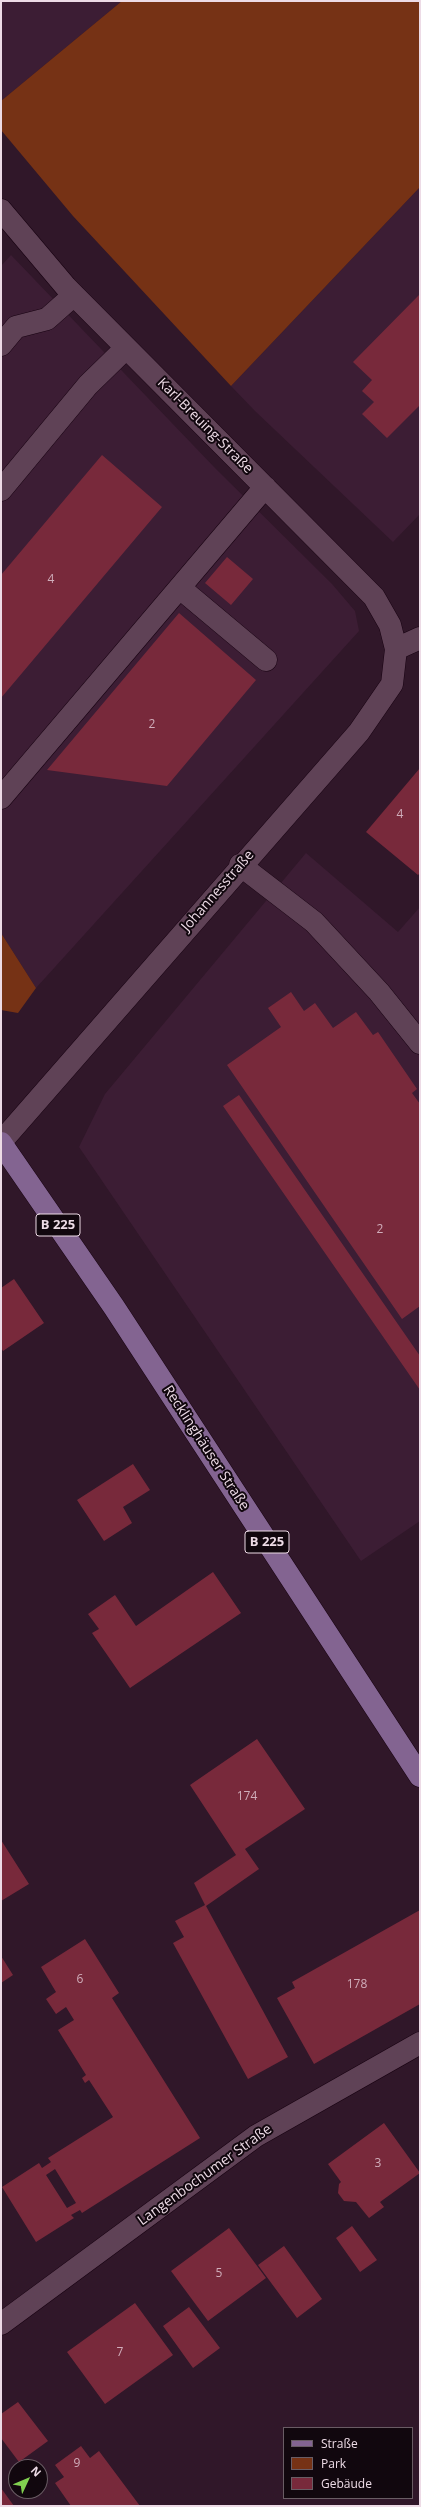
<!DOCTYPE html>
<meta charset="utf-8">
<style>
body{margin:0}
#map{position:relative;width:421px;height:2507px;overflow:hidden;background:#301729;font-family:"Open Sans",sans-serif}
canvas{display:block}
.frame{position:absolute;inset:0;border:2px solid #eddbe6;pointer-events:none}
.legend{position:absolute;left:283px;top:2427px;width:130px;height:72px;box-sizing:border-box;background:#11070e;border:1px solid #695c64;margin:0;padding:5px 7px;list-style:none;font-size:12px;color:#eddbe6}
.legend li{display:flex;align-items:center;gap:8px;height:20px}
.legend b{width:20px;border:1px solid #695c64}
.north{position:absolute;left:8px;top:2459px;width:40px;height:40px;box-sizing:border-box;background:#11070e;border:1px solid #695c64;border-radius:50%;rotate:46deg;font-size:11px;font-weight:700;line-height:16px;text-align:center;color:#eddbe6}
.north::after{content:'';display:block;margin:auto;width:14px;height:18px;background:#81d050;clip-path:polygon(50% 0,100% 100%,50% 72%,0 100%)}
</style>
<div id="map">
<canvas width="421" height="2507"></canvas>
<div class="frame"></div>
<ul class="legend">
<li><b style="height:5px;background:#836491"></b>Straße</li>
<li><b style="height:11px;background:#763215"></b>Park</li>
<li><b style="height:11px;background:#78293b"></b>Gebäude</li>
</ul>
<div class="north">N</div>
</div>
<script>
const g = document.querySelector('canvas').getContext('2d');
g.lineJoin = 'round';
function fill(path, color) {
  g.fillStyle = color;
  g.fill(path, 'evenodd');
}
function poly(rows) {
  const path = new Path2D();
  for (const r of rows) {
    path.moveTo(r[0], r[1]);
    for (let i = 2; i < r.length; i += 2) path.lineTo(r[i], r[i + 1]);
  }
  return path;
}
function strokePath(path, color, width, dash) {
  g.strokeStyle = color;
  g.lineWidth = width;
  g.lineCap = dash ? 'butt' : 'round';
  g.setLineDash(dash || []);
  g.stroke(path);
}
function label(font, color, halo, rows, align = 'center') {
  g.font = font + ' "Open Sans",sans-serif';
  g.lineWidth = 4;
  g.setLineDash([]);
  g.textBaseline = 'middle';
  g.strokeStyle = halo;
  g.fillStyle = color;
  for (const [text, x, y, turn = 0] of rows) {
    g.save();
    g.translate(x, y);
    g.rotate((+turn || 0) * Math.PI / 180);
    g.textAlign = isNaN(turn) ? turn : align;
    if (halo) g.strokeText(text, 0, 0);
    g.fillText(text, 0, 0);
    g.restore();
  }
}
fill(poly([
 [1,1,122,1,1,101],
 [420,187,420,514,393,542,255,411,231,386],
 [11,255,215,468,332,584,355,611,359,631,36,988,1,933,1,266],
 [306,853,398,932,420,907,420,1521,361,1561,79,1147,105,1094]
]), '#3c1d34');
fill(poly([
 [122,1,420,1,420,187,231,386,73,216,1,130,1,101],
 [1,933,36,988,18,1013,1,1010]
]), '#763215');
fill(poly([
 [420,294,420,405,387,438,362,414,374,402,362,391,372,380,353,362],
 [102,455,162,507,1,698,1,575],
 [227,557,253,579,231,605,205,583],
 [179,613,256,680,167,786,47,770],
 [420,768,420,873,418,875,366,832],
 [291,992,304,1011,315,1003,333,1028,356,1012,373,1035,378,1032,417,1089,412,1093,420,1104,420,1306,402,1319,227,1065,281,1027,268,1008],
 [239,1095,420,1356,420,1390,223,1106],
 [14,1279,44,1323,3,1351,1,1348,1,1288],
 [133,1464,150,1490,123,1507,132,1523,104,1541,77,1500],
 [213,1572,241,1613,130,1688,92,1633,99,1629,88,1614,115,1595,136,1626],
 [257,1739,305,1809,245,1849,259,1869,206,1906,288,2057,248,2079,173,1943,184,1937,175,1921,205,1905,194,1883,236,1855,190,1785],
 [1,1840,29,1884,1,1901],
 [420,1910,420,2004,314,2064,277,1998,295,1988,292,1982],
 [85,1939,119,1993,112,1998,200,2138,82,2213,80,2210,71,2215,74,2218,36,2242,2,2187,39,2163,42,2168,51,2162,48,2158,113,2117,89,2080,85,2083,82,2078,86,2075,58,2030,74,2020,66,2007,56,2014,46,1999,56,1992,41,1967],
 [55,2169,76,2203,67,2208,46,2175],
 [1,1956,13,1975,1,1983],
 [384,2123,420,2173,380,2202,384,2207,369,2218,356,2202,344,2201,338,2193,339,2184,341,2182,328,2164],
 [352,2226,377,2260,360,2272,336,2238],
 [229,2228,266,2278,208,2321,171,2271],
 [284,2246,322,2299,297,2318,258,2265],
 [135,2303,173,2355,105,2404,67,2352],
 [189,2307,220,2348,193,2368,163,2326],
 [18,2402,48,2441,19,2462,1,2438,1,2414],
 [81,2446,90,2458,99,2451,140,2506,71,2506,55,2483,64,2477,55,2465],
 [1,2488,14,2506,1,2506]
]), '#78293b');
const minor = poly([
 [1,210,66,287,374,597,390,625,396,649,392,684,359,732,1,1142],
 [1,345,16,327,47,319,74,295],
 [1,490,88,385,126,348],
 [180,588,266,660],
 [396,649,420,638],
 [1,798,265,487],
 [240,865,314,922,379,992,420,1043],
 [1,2324,256,2136,420,2043]
]);
const major = poly([
 [1,1143,114,1307,420,1776]
]);
strokePath(minor, '#170211', 23);
strokePath(major, '#170211', 23);
strokePath(minor, '#5f4256', 22);
strokePath(major, '#836491', 22);
label('12px', '#d0aebb', null, [
 ["4",51,580],
 ["2",152,725],
 ["4",400,815],
 ["2",380,1230],
 ["174",247,1797],
 ["6",80,1980],
 ["178",357,1985],
 ["3",378,2164],
 ["5",219,2274],
 ["7",120,2353],
 ["9",77,2464]
]);
for (const [x, y, w] of [
 [58,1225,44],
 [267,1542,44]
]) {
  const box = new Path2D();
  box.roundRect(x - w / 2, y - 11, w, 22, 3);
  g.fillStyle = '#11070e';
  g.fill(box);
  strokePath(box, '#eddbe6', 1);
}
label('bold 13px', '#eddbe6', null, [
 ["B 225",58,1225],
 ["B 225",267,1542]
]);
label('14px', '#eddbe6', '#11070e', [
 ["Karl-Breuing-Straße",205,426,45],
 ["Johannesstraße",218,891,-49],
 ["Recklinghäuser Straße",206,1448,57],
 ["Langenbochumer Straße",205,2175,-36]
]);
</script>
